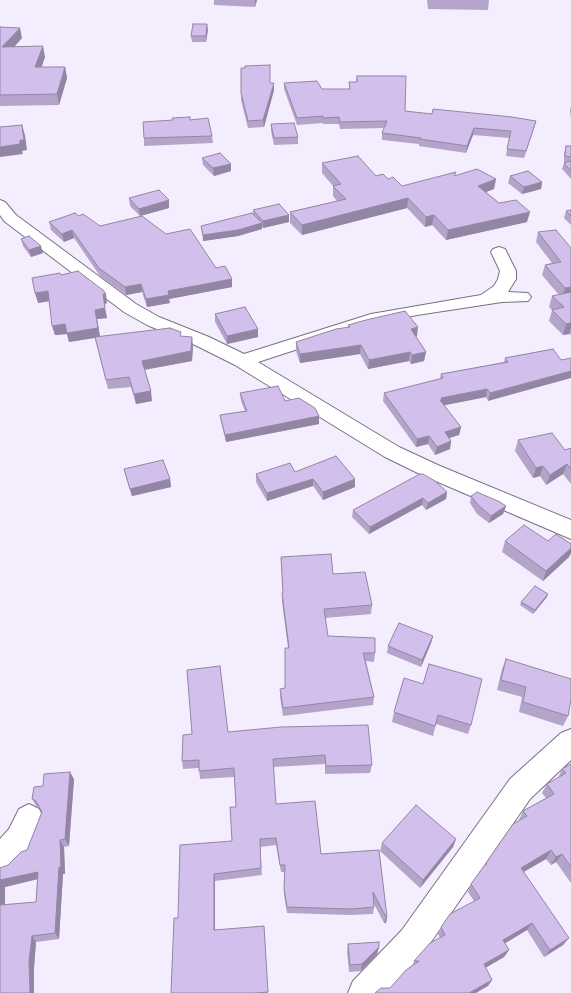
<!DOCTYPE html>
<style>
body{margin:0}
canvas{display:block;background:#f4edfd}
</style>
<canvas width="571" height="993"></canvas>
<script>
const g = document.querySelector('canvas').getContext('2d');
g.lineJoin = 'round';
function poly(rows) {
  const path = new Path2D();
  for (const r of rows) {
    path.moveTo(r[0], r[1]);
    for (let i = 2; i < r.length; i += 2) path.lineTo(r[i], r[i + 1]);
  }
  return path;
}
function strokePath(path, color, width, dash) {
  g.strokeStyle = color;
  g.lineWidth = width;
  g.lineCap = dash ? 'butt' : 'round';
  g.setLineDash(dash || []);
  g.stroke(path);
}
function fill(path, color) {
  g.fillStyle = color;
  g.fill(path, 'evenodd');
}
const minor = poly([
 [0,200,5,202,16,215,136,304,159,317,209,337,244,354,371,314,481,295,494,286,498,279,500,271,491,252,493,249,499,247,505,249,516,271,516,279,508,292,528,293,531,297,528,301,502,302,417,315,375,324,258,362,399,447,440,466,571,520,571,539,424,476,385,457,235,365,195,345,147,325,124,312,4,221,0,215,0,200],
 [571,729,571,760,530,799,424,952,387,993,348,993,353,981,402,930,510,779,561,733,571,729],
 [29,804,39,809,44,819,31,851,11,871,0,875,0,839,9,829,19,809,29,804]
]);
strokePath(minor, '#797183', 2);
fill(minor, '#fff');
fill(poly([
 [214,0,257,0,255,7,214,5],
 [427,0,489,0,488,10,428,9],
 [0,27,22,38,14,47,45,57,41,67,65,67,67,78,59,105,0,106],
 [208,30,206,42,192,42,191,36],
 [357,76,405,111,432,114,536,121,534,128,524,158,506,156,509,138,473,135,466,153,419,146,419,144,382,140,382,133,385,128,340,129,339,124,323,124,323,123,297,125,284,89,284,83,322,89,349,89,349,82,356,82],
 [270,83,274,90,264,127,248,128,241,100,241,93],
 [571,106,571,120,570,110],
 [190,120,212,136,213,143,144,146,144,138],
 [271,124,298,137,298,144,274,145,271,131],
 [566,146,571,146,571,179,562,169,564,163,564,153],
 [202,158,231,164,231,171,214,176,203,165],
 [322,163,388,179,402,186,455,176,496,179,494,189,486,192,499,203,527,222,446,240,432,225,425,227,407,208,302,235,290,223,290,212,337,201,333,196,333,186,322,173],
 [510,176,542,182,541,189,522,194,508,183],
 [129,198,169,208,140,216,130,206],
 [253,210,289,215,289,222,263,228,262,227,262,229,238,236,203,241,201,226,253,214],
 [571,210,571,225,564,218,566,211],
 [79,216,100,226,166,234,216,268,232,287,169,299,170,303,147,307,142,292,126,295,100,276,74,238,64,242,51,230,49,222],
 [538,232,571,248,571,335,569,334,563,335,549,321,552,310,549,307,552,296,559,295,542,275,545,265,552,263,536,242],
 [21,239,43,253,31,257,23,246],
 [61,275,107,303,104,304,107,318,97,319,100,336,181,336,193,346,192,361,144,370,152,401,136,404,131,387,108,389,95,338,69,342,67,334,55,335,49,301,38,303],
 [215,314,258,329,258,337,227,344,215,322],
 [348,325,417,336,416,337,426,352,424,361,411,364,409,361,368,369,360,354,300,363,296,351,296,342,348,328],
 [553,349,488,401,486,397,444,405,461,427,459,435,449,438,451,441,450,449,435,455,428,444,416,447,383,401,384,393,440,379,441,374,504,362,505,358],
 [240,393,319,424,226,442,221,422,220,415,245,411,241,401],
 [518,440,565,450,571,448,571,484,563,474,546,485,540,476,533,478,515,451],
 [124,469,170,479,171,487,132,496,126,477],
 [295,472,355,487,323,500,313,486,267,501,256,482,256,474],
 [447,492,446,499,426,510,422,505,369,534,352,517,353,510],
 [471,496,506,506,503,514,489,523,477,514,470,503],
 [505,541,548,541,571,544,571,553,569,557,543,581,502,552],
 [281,557,333,574,372,605,371,614,325,618,328,636,375,653,374,662,366,661,374,697,373,705,283,716,280,697,280,689,285,688,288,648,282,602,282,593,283,593],
 [547,597,533,614,520,605,521,602],
 [433,636,431,643,421,667,387,653,388,646],
 [506,659,568,716,563,726,519,712,522,697,497,690,502,669],
 [404,678,471,725,468,734,436,724,433,736,392,722,394,712],
 [228,732,372,765,370,773,325,774,325,764,273,767,276,804,321,854,379,850,387,917,386,923,384,923,374,904,374,907,373,914,350,915,287,913,284,895,284,872,281,872,276,845,260,847,262,875,215,881,215,930,264,926,268,993,171,993,178,918,232,841,236,807,234,777,200,779,199,768,183,769,182,761],
 [571,764,571,883,556,862,551,865,546,859,524,872,563,945,544,957,527,930,505,943,509,950,504,957,485,968,492,980,488,986,390,988,413,965,414,961,440,938,438,934,441,927,474,901,468,892,471,884,486,863,519,820,523,811,546,798,542,793,547,784,558,778,562,769],
 [74,779,69,846,64,847,65,874,63,874,59,939,36,942,34,968,0,993,0,868,8,865,27,850,42,812,40,808,36,806,32,799,43,786],
 [38,879,36,902,5,905,5,887],
 [456,839,453,847,420,888,380,851,382,843],
 [348,944,379,947,377,954,361,971,349,972,347,951]
]), '#b5a4ca');
fill(poly([
 [255,0,257,0,255,7],
 [207,24,208,30,206,42,206,36],
 [20,28,22,38,4,58,2,47],
 [43,46,45,57,38,78,35,67],
 [65,67,67,78,59,105,57,94],
 [274,83,274,90,264,127,263,120],
 [536,121,534,128,524,158,526,151],
 [22,125,25,135,27,150,22,151,23,154,0,157,0,147,20,140],
 [474,128,473,135,466,153,467,146],
 [231,164,231,171,214,176,213,168],
 [496,179,494,189,476,196,478,186],
 [542,182,541,189,522,194,524,187],
 [408,198,407,208,302,235,302,225],
 [169,200,169,208,140,216,139,209],
 [530,212,527,222,446,240,448,230],
 [289,215,289,222,263,228,263,221],
 [434,215,432,225,425,227,426,217],
 [262,223,262,229,238,236,203,241,203,235],
 [72,230,74,238,64,242,62,234],
 [41,246,43,253,31,257,29,250],
 [232,279,232,287,169,299,170,303,147,307,146,299,168,291],
 [141,284,142,292,126,295,125,287],
 [571,287,571,296,562,298,565,288],
 [48,291,50,301,38,303,35,293],
 [103,294,106,294,107,303,104,304],
 [105,308,107,318,97,319,100,337,69,342,67,334,55,335,52,326,95,310],
 [571,323,571,328,569,334,563,335,566,324],
 [418,327,417,336,410,338,411,329],
 [258,329,258,337,227,344,227,336],
 [192,337,193,346,192,361,143,370,142,361],
 [361,345,360,354,300,363,300,354],
 [410,352,409,361,368,369,369,360],
 [426,352,424,361,411,364,412,355],
 [571,371,571,378,488,401,490,393],
 [487,389,486,397,441,406,440,400,441,398],
 [151,391,152,401,136,404,134,394],
 [319,416,319,424,226,442,225,435],
 [461,427,459,435,443,440,445,432],
 [429,436,428,444,416,447,417,439],
 [451,441,450,449,435,455,437,447],
 [567,464,563,474,546,485,550,475],
 [543,466,540,476,533,478,536,468],
 [170,479,171,487,132,496,130,489],
 [313,479,313,486,267,501,267,493],
 [355,479,355,487,323,500,323,492],
 [447,492,446,499,426,510,428,503],
 [423,498,422,505,369,534,370,527],
 [506,506,503,514,489,523,491,516],
 [571,548,571,553,569,557,543,581,546,571],
 [548,594,547,597,533,614,535,610],
 [433,636,431,643,421,667,422,660],
 [70,772,74,779,69,846,65,839],
 [456,839,453,847,420,888,423,880],
 [60,840,64,847,65,874,63,874,59,939,55,933],
 [551,850,546,859,516,876,521,868],
 [562,854,556,862,551,865,556,857],
 [38,872,42,878,5,887,5,912,0,905,0,880],
 [214,874,215,881,215,936,214,930],
 [386,917,387,917,386,923,384,923],
 [532,923,527,930,499,947,503,940],
 [32,936,36,942,34,968,34,993,30,993,29,962],
 [569,938,563,945,544,957,550,950],
 [379,947,377,954,361,971,362,964],
 [509,950,504,957,480,971,484,964],
 [492,980,488,986,476,993,469,993]
]), '#9386a4');
const building = poly([
 [193,24,207,24,206,36,191,36,193,24],
 [0,27,20,28,2,47,43,46,35,67,65,67,57,94,0,95,0,27],
 [270,65,270,83,274,83,263,120,248,121,241,93,241,68,245,68,245,66,270,65],
 [357,76,406,76,405,111,432,114,433,109,512,117,536,121,526,151,507,149,511,131,474,128,467,146,420,139,421,138,382,133,387,121,340,122,339,117,323,118,323,116,297,118,284,83,317,81,322,89,350,89,349,82,357,82,357,76],
 [190,117,190,120,208,118,212,136,144,138,143,122,173,120,172,118,190,117],
 [294,123,298,137,274,138,271,124,294,123],
 [22,125,24,140,20,140,20,144,0,147,0,127,22,125],
 [566,146,571,146,571,157,565,156,566,146],
 [220,153,231,164,213,168,202,158,220,153],
 [358,156,376,176,383,174,388,179,393,177,402,186,456,172,454,176,477,169,496,179,478,186,499,203,516,200,530,212,448,230,434,215,426,217,408,198,302,225,290,212,346,199,333,186,341,184,322,163,358,156],
 [571,161,571,171,564,163,571,161],
 [528,171,542,182,524,187,510,176,528,171],
 [159,190,169,200,139,209,129,198,159,190],
 [279,204,289,215,263,221,253,210,279,204],
 [571,210,571,216,566,211,571,210],
 [75,213,79,216,83,214,100,226,142,216,166,234,190,229,216,268,225,266,232,279,168,291,169,295,146,299,141,284,125,287,99,268,72,230,62,234,49,222,75,213],
 [252,213,262,223,238,230,203,235,201,226,252,213],
 [556,230,571,248,571,287,565,288,545,265,561,262,538,232,556,230],
 [29,236,41,246,29,250,21,239,29,236],
 [78,271,104,291,106,294,103,294,105,308,95,310,98,328,67,333,65,324,52,326,48,291,35,293,32,278,60,273,61,275,78,271],
 [571,292,571,323,566,324,552,310,564,307,552,296,571,292],
 [245,307,258,329,227,336,215,314,245,307],
 [405,311,418,327,411,329,426,352,412,355,410,352,369,360,361,345,300,354,296,342,336,329,350,327,348,325,366,320,405,311],
 [170,328,181,332,180,336,192,337,191,351,142,361,151,391,134,394,129,377,106,380,95,337,170,328],
 [553,349,561,360,571,358,571,371,490,393,487,389,441,398,442,400,440,400,461,427,445,432,451,441,437,447,429,436,417,439,384,393,443,378,441,374,508,362,505,358,553,349],
 [278,386,285,401,299,398,315,408,319,416,225,435,220,415,247,411,240,393,278,386],
 [552,433,565,450,571,448,571,469,567,464,550,475,543,466,536,468,518,440,552,433],
 [336,456,355,479,323,492,313,479,267,493,256,474,290,463,295,472,336,456],
 [163,460,170,479,130,489,124,469,163,460],
 [420,474,423,474,435,481,447,492,428,503,423,498,370,527,353,510,420,474],
 [477,492,500,502,506,506,491,516,479,506,471,496,477,492],
 [524,525,548,541,556,534,571,544,571,548,546,571,505,541,524,525],
 [331,554,333,574,365,572,372,605,324,609,328,636,375,638,375,653,363,653,374,697,283,708,280,689,285,688,285,648,289,648,282,593,283,593,281,557,331,554],
 [535,586,548,594,535,610,521,602,535,586],
 [399,623,433,636,422,660,388,646,399,623],
 [506,659,571,679,571,700,568,716,523,702,526,687,501,680,506,659],
 [429,664,482,679,471,725,438,715,435,726,394,712,404,678,423,684,429,664],
 [220,666,228,732,281,727,368,725,372,765,326,766,325,755,273,759,276,804,315,801,321,854,379,850,387,917,386,917,373,892,374,907,351,909,287,907,284,889,285,865,280,865,276,838,260,839,261,868,214,874,214,930,264,926,268,992,255,993,171,993,174,918,178,918,180,845,232,841,230,807,236,807,234,768,199,771,199,760,182,761,183,735,192,734,187,670,220,666],
 [571,764,571,867,562,854,556,857,551,850,521,868,569,938,550,950,532,923,503,940,509,950,484,964,492,980,469,993,375,993,381,988,390,988,406,970,419,961,414,961,430,943,445,935,441,927,450,914,480,898,471,884,484,866,487,864,486,863,513,824,527,816,523,811,554,794,547,784,566,773,562,769,571,764],
 [70,772,65,839,60,840,61,867,59,867,55,933,32,936,29,962,30,993,0,993,0,881,0,905,36,902,38,872,0,880,0,868,8,865,21,852,27,850,42,812,36,801,32,799,34,787,43,786,44,774,70,772],
 [416,805,456,839,423,880,382,843,416,805],
 [379,942,379,947,362,964,350,965,348,944,379,942]
]);
fill(building, '#d2bfeb');
strokePath(building, '#9386a4', 1);
</script>
